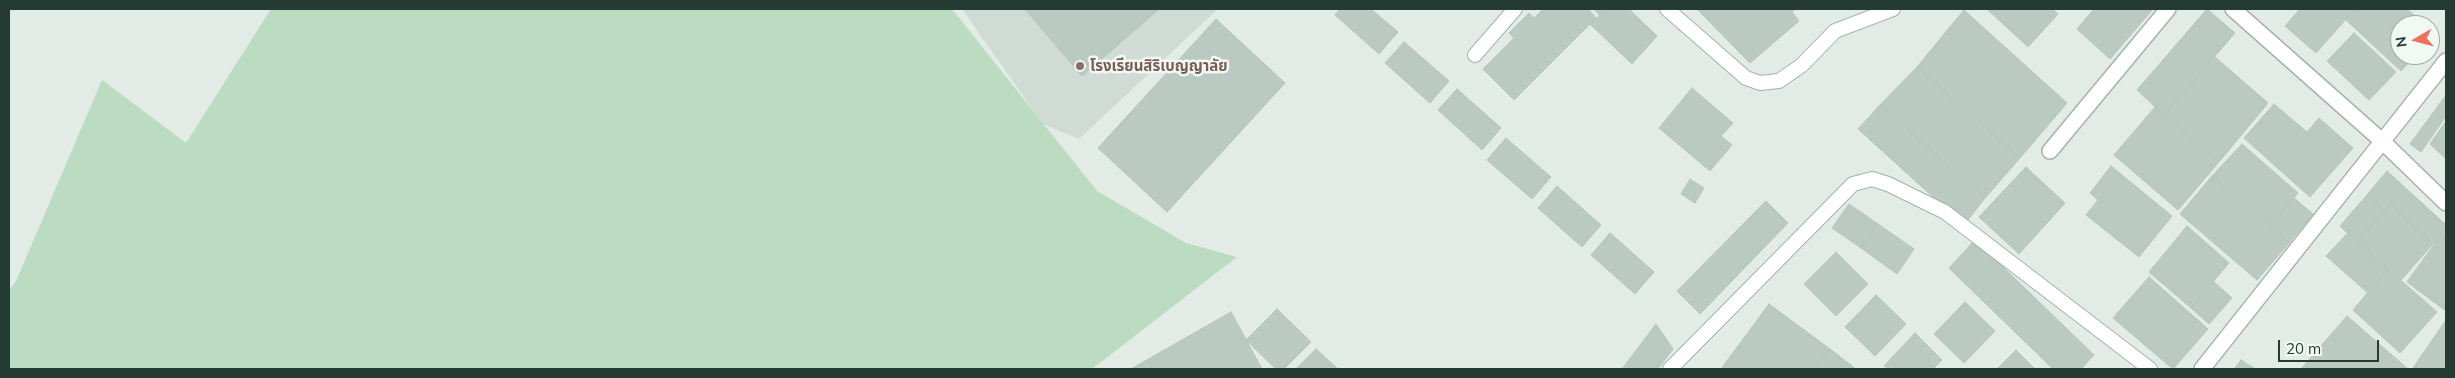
<!DOCTYPE html>
<meta charset="utf-8">
<style>
body{margin:0}
#map{position:relative;width:2455px;height:378px;overflow:hidden;background:#e2ebe6;font-family:Mulish,sans-serif}
canvas{display:block}
.frame{position:absolute;inset:0;border:10px solid #233b32;pointer-events:none}
.north{position:absolute;left:2390px;top:15px;width:50px;height:50px;box-sizing:border-box;background:#f2f8f4;border:1px solid #9faca6;border-radius:50%;rotate:262deg;font-size:14px;font-weight:700;line-height:20px;text-align:center;color:#233b32}
.north::after{content:'';display:block;margin:auto;width:18px;height:22px;background:#ec715f;clip-path:polygon(50% 0,100% 100%,50% 72%,0 100%)}
.scale{position:absolute;left:2278px;top:340px;width:101px;height:22px;box-sizing:border-box;border:2px solid #233b32;border-top:0;padding-left:6px;font-size:15px;line-height:18px;white-space:nowrap;color:#233b32;-webkit-text-stroke:4px #f2f8f4;paint-order:stroke}
</style>
<div id="map">
<canvas width="2455" height="378"></canvas>
<div class="frame"></div>
<div class="north">N</div>
<div class="scale">20 m</div>
</div>
<script>
const g = document.querySelector('canvas').getContext('2d');
g.lineJoin = 'round';
function fill(path, color) {
  g.fillStyle = color;
  g.fill(path, 'evenodd');
}
function poly(rows) {
  const path = new Path2D();
  for (const r of rows) {
    path.moveTo(r[0], r[1]);
    for (let i = 2; i < r.length; i += 2) path.lineTo(r[i], r[i + 1]);
  }
  return path;
}
function strokePath(path, color, width, dash) {
  g.strokeStyle = color;
  g.lineWidth = width;
  g.lineCap = dash ? 'butt' : 'round';
  g.setLineDash(dash || []);
  g.stroke(path);
}
function label(font, color, halo, rows, align = 'center') {
  g.font = font + ' Mulish,"Noto Sans Thai",sans-serif';
  g.lineWidth = 5;
  g.setLineDash([]);
  g.textBaseline = 'middle';
  g.strokeStyle = halo;
  g.fillStyle = color;
  for (const [text, x, y, turn = 0] of rows) {
    g.save();
    g.translate(x, y);
    g.rotate((+turn || 0) * Math.PI / 180);
    g.textAlign = isNaN(turn) ? turn : align;
    if (halo) g.strokeText(text, 0, 0);
    g.fillText(text, 0, 0);
    g.restore();
  }
}
fill(poly([
 [962,9,1218,9,1079,139,1043,124]
]), '#d0dbd5');
fill(poly([
 [271,9,952,9,1097,191,1186,243,1237,257,1092,369,9,369,9,291,17,279,102,80,186,143]
]), '#bbdcc0');
const building = poly([
 [1025,9,1159,9,1082,76,1025,9],
 [1340,9,1371,9,1398,32,1379,54,1335,15,1340,9],
 [1543,9,1588,9,1596,18,1514,100,1483,69,1514,38,1509,33,1529,13,1534,18,1543,9],
 [1594,9,1607,9,1600,16,1594,9],
 [1607,9,1629,9,1657,36,1632,64,1590,24,1607,9],
 [1697,9,1795,9,1792,12,1799,21,1750,63,1697,9],
 [1987,9,2052,9,2058,14,2028,47,1987,9],
 [2094,9,2153,9,2110,59,2077,29,2094,9],
 [2207,9,2235,33,2164,115,2137,90,2207,9],
 [2300,9,2355,9,2316,53,2285,26,2300,9],
 [2355,9,2407,9,2425,25,2400,25,2400,55,2416,55,2401,71,2345,19,2355,9],
 [1964,10,2067,103,2020,158,1917,67,1964,10],
 [1216,19,1285,83,1167,212,1098,148,1216,19],
 [2354,33,2396,72,2369,100,2327,61,2354,33],
 [1404,42,1449,81,1430,103,1385,63,1404,42],
 [2215,57,2268,103,2219,162,2164,115,2215,57],
 [1917,67,2020,158,1985,198,1880,105,1917,67],
 [1692,88,1733,123,1721,136,1732,145,1710,171,1659,128,1692,88],
 [1457,89,1501,128,1482,150,1438,110,1457,89],
 [2446,95,2446,116,2421,152,2410,144,2446,95],
 [2274,104,2307,132,2319,118,2353,148,2310,197,2244,138,2274,104],
 [1880,105,1985,198,1964,225,1858,129,1880,105],
 [2155,107,2219,162,2178,210,2114,155,2155,107],
 [2446,121,2446,159,2430,144,2446,121],
 [1506,138,1551,177,1532,199,1487,160,1506,138],
 [2242,144,2298,193,2270,227,2212,176,2242,144],
 [2111,166,2172,216,2139,257,2086,215,2098,200,2090,193,2111,166],
 [2026,167,2065,203,2019,254,1979,217,2026,167],
 [2387,171,2446,225,2446,239,2441,235,2433,244,2390,204,2384,211,2367,195,2387,171],
 [2212,176,2289,243,2257,280,2180,214,2212,176],
 [1690,179,1704,188,1695,203,1681,194,1690,179],
 [1557,186,1601,225,1582,247,1538,208,1557,186],
 [2367,195,2384,211,2357,242,2340,226,2367,195],
 [2294,198,2313,214,2289,243,2270,227,2294,198],
 [1766,201,1788,223,1700,314,1677,291,1766,201],
 [1849,204,1878,224,1861,248,1832,228,1849,204],
 [2390,204,2433,244,2401,280,2357,242,2390,204],
 [1878,224,1914,249,1897,274,1861,248,1878,224],
 [2187,226,2229,263,2191,308,2149,272,2187,226],
 [1610,233,1654,272,1635,294,1591,255,1610,233],
 [2348,233,2388,269,2367,292,2326,256,2348,233],
 [2441,235,2446,239,2446,311,2407,282,2441,235],
 [1975,240,2094,355,2081,369,2053,369,1949,268,1975,240],
 [1836,252,1868,284,1836,316,1804,284,1836,252],
 [2388,269,2437,312,2400,353,2353,310,2388,269],
 [2149,277,2208,329,2173,369,2113,318,2149,277],
 [2214,282,2232,298,2209,324,2191,308,2214,282],
 [1876,295,1906,324,1875,356,1845,327,1876,295],
 [1965,302,1995,331,1964,363,1934,334,1965,302],
 [1769,304,1830,349,1815,369,1721,369,1769,304],
 [1277,309,1311,342,1284,369,1276,369,1246,340,1277,309],
 [1231,312,1262,369,1131,369,1231,312],
 [2347,316,2408,369,2301,369,2347,316],
 [2446,320,2446,369,2413,368,2446,320],
 [1656,324,1673,349,1658,369,1622,369,1656,324],
 [1915,333,1942,360,1933,369,1887,369,1884,366,1915,333],
 [1316,349,1338,369,1296,369,1316,349],
 [1830,349,1856,369,1815,369,1830,349],
 [2016,350,2035,369,1997,369,2016,350],
 [2241,360,2255,369,2234,369,2241,360]
]);
fill(building, '#bac9c1');
strokePath(building, '#b4c5bc', 1);
const lane = poly([
 [1667,9,1746,78,1760,83,1779,81,1802,65,1835,31,1893,9],
 [1475,55,1515,9],
 [1670,369,1853,184,1872,179,1888,184,1945,212,2150,369]
]);
const street = poly([
 [2233,9,2382,141,2446,203],
 [2050,151,2168,9],
 [2202,369,2446,61]
]);
strokePath(lane, '#a5b3ac', 16);
strokePath(street, '#a5b3ac', 18);
strokePath(lane, '#fff', 14);
strokePath(street, '#fff', 15);
for (const [x, y, r, color] of [
 [1080,66,5,"#8d6e63"]
]) {
  const dot = new Path2D();
  dot.arc(x, y, r, 0, 2 * Math.PI);
  g.fillStyle = color;
  g.fill(dot);
  strokePath(dot, '#f2f8f4', 2);
}
label('bold 15px', '#785e54', '#f2f8f4', [
 ["โรงเรียนสิริเบญญาลัย",1090,66]
], 'left');
</script>
